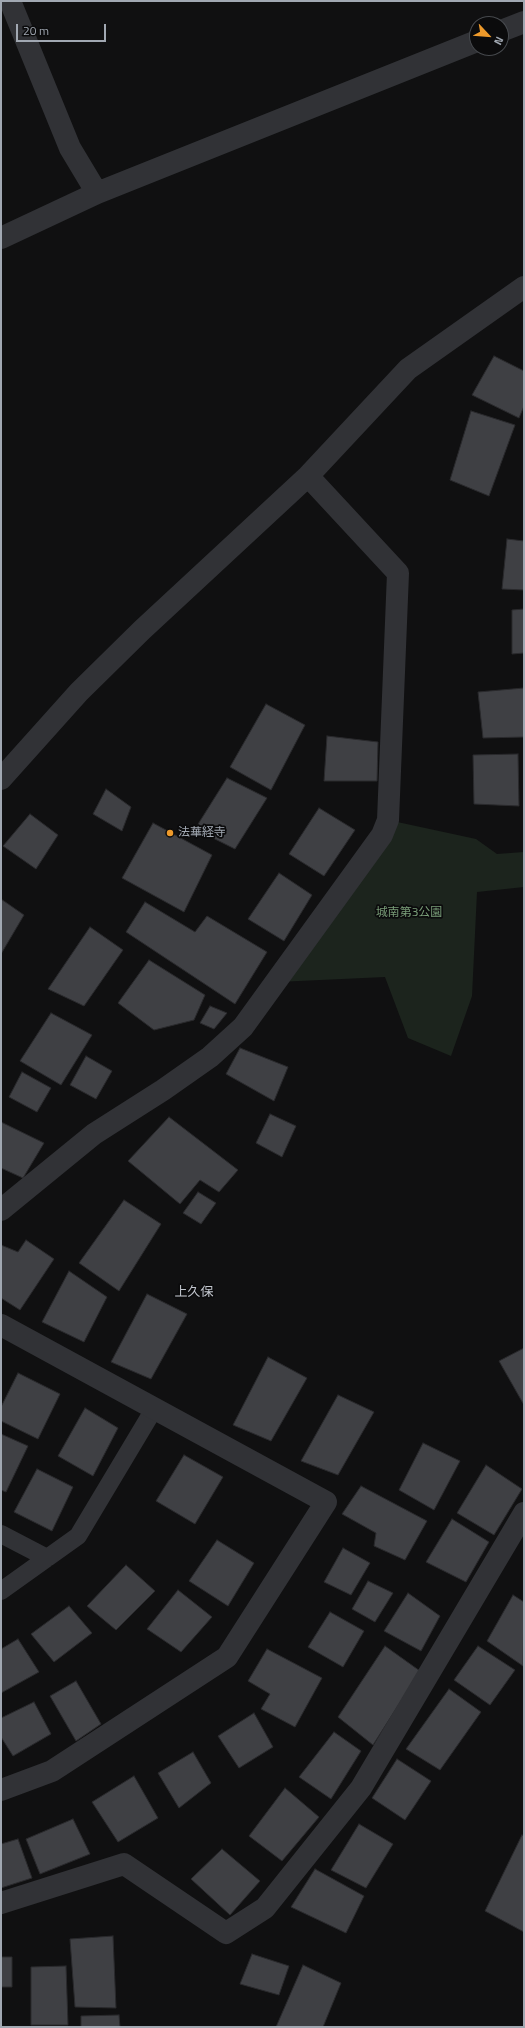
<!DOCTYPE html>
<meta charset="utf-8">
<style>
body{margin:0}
#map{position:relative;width:525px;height:2028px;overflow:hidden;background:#101011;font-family:"Titillium Web",sans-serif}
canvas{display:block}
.frame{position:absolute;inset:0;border:2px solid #a1a8b2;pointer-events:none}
.north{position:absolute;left:469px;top:16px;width:40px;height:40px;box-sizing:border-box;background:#0b0b0c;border:1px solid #474a4e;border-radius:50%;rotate:116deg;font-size:11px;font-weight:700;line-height:16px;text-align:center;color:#a1a8b2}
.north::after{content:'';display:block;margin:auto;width:14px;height:18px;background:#ee9a2b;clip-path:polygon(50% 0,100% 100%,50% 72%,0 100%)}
.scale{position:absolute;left:16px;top:24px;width:90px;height:18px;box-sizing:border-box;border:2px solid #a1a8b2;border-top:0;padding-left:5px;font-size:12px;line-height:14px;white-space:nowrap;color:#a1a8b2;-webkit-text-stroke:3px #0b0b0c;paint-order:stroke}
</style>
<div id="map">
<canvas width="525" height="2028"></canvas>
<div class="frame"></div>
<div class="north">N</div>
<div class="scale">20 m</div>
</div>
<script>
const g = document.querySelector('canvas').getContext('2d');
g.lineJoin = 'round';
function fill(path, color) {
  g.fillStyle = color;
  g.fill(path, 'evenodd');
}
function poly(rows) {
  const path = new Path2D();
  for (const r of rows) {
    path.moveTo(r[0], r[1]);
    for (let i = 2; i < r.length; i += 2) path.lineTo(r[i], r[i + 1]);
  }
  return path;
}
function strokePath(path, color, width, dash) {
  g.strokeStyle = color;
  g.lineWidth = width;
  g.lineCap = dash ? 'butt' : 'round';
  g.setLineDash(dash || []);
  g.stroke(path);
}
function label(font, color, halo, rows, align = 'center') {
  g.font = font + ' "Titillium Web","Noto Sans JP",sans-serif';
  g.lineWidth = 3.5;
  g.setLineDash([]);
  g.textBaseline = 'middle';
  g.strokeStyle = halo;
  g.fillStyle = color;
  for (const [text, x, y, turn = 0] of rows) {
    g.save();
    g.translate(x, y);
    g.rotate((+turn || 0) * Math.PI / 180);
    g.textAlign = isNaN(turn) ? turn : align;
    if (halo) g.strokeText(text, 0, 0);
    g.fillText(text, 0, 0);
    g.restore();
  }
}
fill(poly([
 [388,820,476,839,497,854,524,852,524,887,477,892,472,996,451,1056,408,1038,385,977,277,982]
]), '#1c241d');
const building = poly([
 [494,356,524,371,524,406,519,418,472,395,494,356],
 [471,411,515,425,489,496,450,480,471,411],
 [507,539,524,541,524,590,502,589,507,539],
 [524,609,524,653,512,654,512,610,524,609],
 [524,688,524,737,483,738,478,692,524,688],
 [266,704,305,725,271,790,230,767,266,704],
 [327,736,378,742,377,781,324,781,327,736],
 [518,754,519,806,474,804,473,755,518,754],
 [227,778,267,798,235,849,195,829,227,778],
 [106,789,131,807,122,831,93,814,106,789],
 [319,808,355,830,324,876,289,854,319,808],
 [30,814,58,835,36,869,3,846,30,814],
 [153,823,212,855,184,912,122,878,153,823],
 [279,873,312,895,284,941,248,919,279,873],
 [1,899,24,915,1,954,1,899],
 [145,902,195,932,207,916,267,952,235,1004,126,932,145,902],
 [90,927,123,950,84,1006,48,989,90,927],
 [149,960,205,995,194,1020,154,1030,118,1003,149,960],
 [210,1006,227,1013,214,1029,200,1023,210,1006],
 [51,1013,92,1035,61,1085,20,1061,51,1013],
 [240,1048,288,1067,274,1101,226,1074,240,1048],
 [86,1056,112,1071,96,1099,70,1085,86,1056],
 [22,1072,51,1088,37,1112,9,1097,22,1072],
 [270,1114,296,1126,282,1157,256,1143,270,1114],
 [169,1117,238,1170,219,1192,200,1180,180,1204,128,1161,169,1117],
 [1,1122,44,1143,23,1178,1,1168,1,1122],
 [198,1192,216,1203,201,1224,183,1213,198,1192],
 [124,1200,161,1224,119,1291,79,1263,124,1200],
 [26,1240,54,1259,20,1310,1,1298,1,1245,18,1252,26,1240],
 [69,1271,107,1297,84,1342,42,1322,69,1271],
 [147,1294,187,1314,151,1379,111,1362,147,1294],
 [524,1348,524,1405,499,1361,524,1348],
 [268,1357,307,1378,271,1441,233,1425,268,1357],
 [18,1373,60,1394,38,1439,1,1421,1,1407,18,1373],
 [338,1395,374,1412,338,1475,301,1461,338,1395],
 [85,1408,118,1428,93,1476,58,1456,85,1408],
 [1,1434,28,1446,6,1492,1,1490,1,1434],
 [423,1443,460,1461,434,1510,399,1490,423,1443],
 [184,1455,223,1477,195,1524,156,1501,184,1455],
 [486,1465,522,1489,494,1535,457,1513,486,1465],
 [37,1469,73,1487,52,1531,14,1512,37,1469],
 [361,1486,427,1521,405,1560,374,1546,376,1533,342,1514,361,1486],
 [452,1519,489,1542,466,1582,426,1562,452,1519],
 [217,1540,254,1563,228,1606,189,1581,217,1540],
 [343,1548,370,1563,351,1595,324,1582,343,1548],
 [126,1565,155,1591,116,1630,87,1606,126,1565],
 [368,1581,393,1593,375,1622,352,1609,368,1581],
 [178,1590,212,1617,181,1652,147,1629,178,1590],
 [408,1593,440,1616,421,1651,384,1631,408,1593],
 [513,1595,524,1602,523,1666,487,1641,513,1595],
 [69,1606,92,1633,54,1662,31,1634,69,1606],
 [330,1612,364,1631,343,1667,308,1647,330,1612],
 [18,1639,39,1672,1,1693,1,1649,18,1639],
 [385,1646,420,1671,373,1745,338,1717,385,1646],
 [478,1646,515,1670,490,1705,454,1680,478,1646],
 [267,1649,322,1678,295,1727,261,1709,270,1694,248,1681,267,1649],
 [76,1681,101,1724,76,1741,50,1696,76,1681],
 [449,1689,481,1712,440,1770,406,1749,449,1689],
 [34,1702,51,1734,13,1756,1,1737,1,1718,34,1702],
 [254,1713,273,1747,239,1768,218,1736,254,1713],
 [334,1732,361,1751,331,1799,299,1777,334,1732],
 [193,1752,211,1783,179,1808,158,1773,193,1752],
 [397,1759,431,1781,405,1820,372,1798,397,1759],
 [134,1776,158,1818,118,1842,92,1802,134,1776],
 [285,1788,319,1817,282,1861,249,1836,285,1788],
 [73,1819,90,1854,40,1874,26,1839,73,1819],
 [359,1824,393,1844,366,1888,331,1870,359,1824],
 [522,1835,524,1836,524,1932,485,1911,522,1835],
 [18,1839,32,1878,1,1888,1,1844,18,1839],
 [222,1849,260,1881,230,1915,191,1879,222,1849],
 [315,1869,364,1896,346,1933,291,1907,315,1869],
 [113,1936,116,2008,75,2007,70,1939,113,1936],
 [252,1954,289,1966,279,1995,240,1984,252,1954],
 [1,1957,12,1957,12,1987,1,1987,1,1957],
 [303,1965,341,1983,323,2027,276,2027,303,1965],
 [66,1966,68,2025,31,2025,31,1967,66,1966],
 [119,2015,120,2027,81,2027,81,2016,119,2015]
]);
fill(building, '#3f4044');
strokePath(building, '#2a2a2d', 1);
strokePath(poly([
 [1,1534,47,1558],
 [1,1591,78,1536,154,1409]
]), '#313236', 18);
strokePath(poly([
 [10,1,70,148,97,193],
 [501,31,524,22],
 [1,238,97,193,477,41],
 [1,779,79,692,142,630,308,476,408,369,524,287],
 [1,1210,94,1134,163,1090,210,1057,243,1027,382,835,388,820,398,573,308,476],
 [1,1325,326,1502,227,1657,52,1771,1,1790],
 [1,1903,124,1864,226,1933,265,1908,361,1788,524,1513]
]), '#313236', 22);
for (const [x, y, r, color] of [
 [170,833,4,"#ee9a2b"]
]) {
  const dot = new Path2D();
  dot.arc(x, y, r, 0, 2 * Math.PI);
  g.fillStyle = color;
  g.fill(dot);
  strokePath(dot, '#0b0b0c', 1.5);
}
label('12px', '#a1a8b2', '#0b0b0c', [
 ["法華経寺",178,833]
], 'left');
label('12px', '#799d78', '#0b0b0c', [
 ["城南第3公園",409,913]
]);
label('13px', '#c2c6ce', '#0b0b0c', [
 ["上久保",194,1293]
]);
</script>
